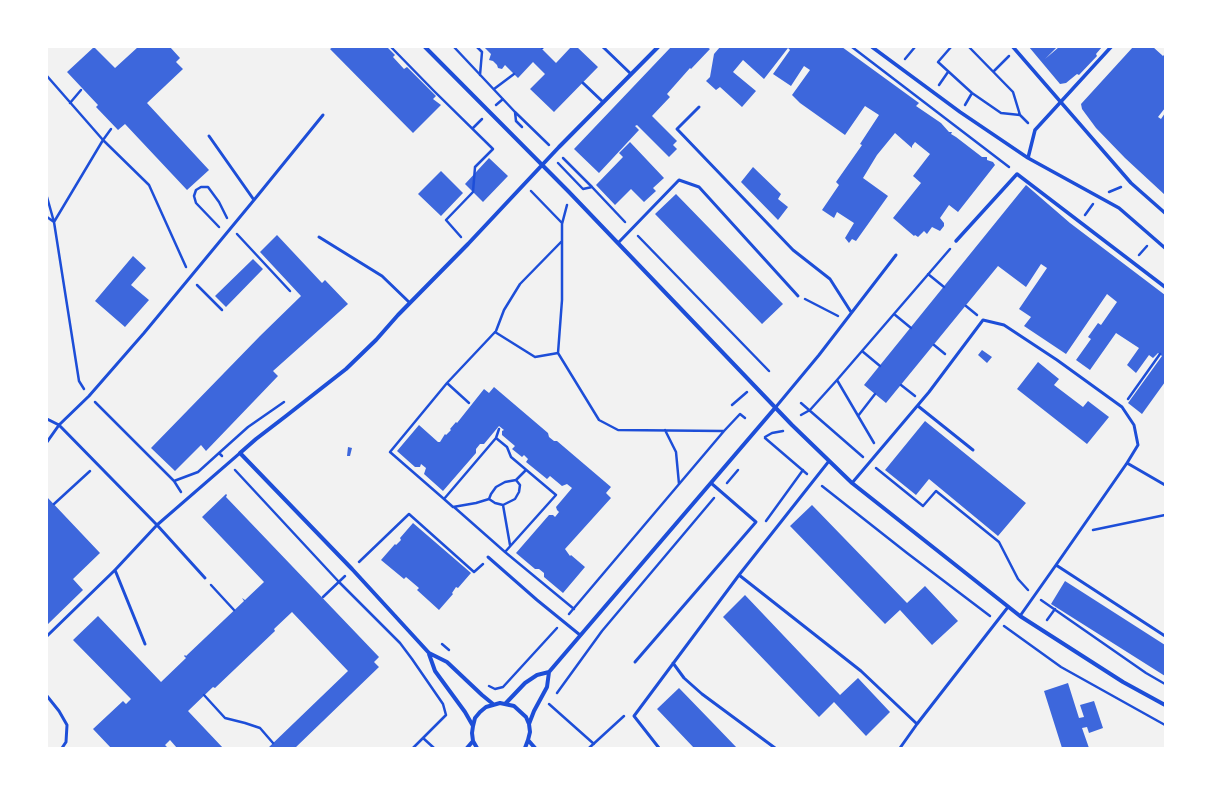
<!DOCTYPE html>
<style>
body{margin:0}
#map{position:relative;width:1212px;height:795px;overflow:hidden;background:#f2f2f2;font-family:"Nunito Sans",sans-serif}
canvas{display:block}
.frame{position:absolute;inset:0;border:48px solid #fff;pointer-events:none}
</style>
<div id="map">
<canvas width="1212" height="795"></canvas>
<div class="frame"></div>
</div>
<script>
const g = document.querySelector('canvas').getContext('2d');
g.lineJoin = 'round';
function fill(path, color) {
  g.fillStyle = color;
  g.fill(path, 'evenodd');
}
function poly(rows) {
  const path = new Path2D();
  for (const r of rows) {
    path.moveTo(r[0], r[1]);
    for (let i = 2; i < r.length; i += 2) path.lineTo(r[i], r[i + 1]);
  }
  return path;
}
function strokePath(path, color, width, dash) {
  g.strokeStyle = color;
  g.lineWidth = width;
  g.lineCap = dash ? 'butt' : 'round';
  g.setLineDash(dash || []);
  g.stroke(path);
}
fill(poly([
 [94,47,115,68,138,47,170,47,180,58,176,62,183,69,147,103,209,170,187,190,125,124,118,130,96,107,98,105,67,72],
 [333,47,387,47,395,55,393,57,404,69,407,67,436,96,433,99,441,105,413,133,330,49],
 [484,47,540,47,556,63,571,47,577,47,598,67,554,112,530,89,545,74,533,62,518,78,505,65,502,69,498,68,497,65,493,61,489,60,491,54],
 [671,47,707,47,710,49,691,69,690,68,667,94,670,97,652,116,677,141,673,145,677,149,669,157,637,125,635,126,639,130,599,173,574,149],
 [720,47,842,47,919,103,916,106,941,123,949,132,952,132,951,134,956,137,982,157,987,157,987,160,993,162,995,165,958,212,949,205,940,218,944,223,944,226,940,231,932,227,927,234,924,231,918,237,915,235,914,236,893,218,921,183,913,176,930,154,915,142,912,146,912,148,895,133,877,155,863,178,888,196,856,241,852,239,849,243,845,238,854,223,837,212,834,218,822,210,839,185,836,182,862,145,860,144,879,115,865,106,845,135,800,103,792,95,810,70,804,66,791,86,773,74,790,50,788,48,764,79,743,60,733,72,756,91,742,107,720,87,716,90,706,81,710,77,714,54],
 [1029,47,1057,47,1045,59,1059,47,1102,47,1096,54,1097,56,1079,75,1077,74,1066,83,1060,84],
 [1133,47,1153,47,1163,56,1165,54,1165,108,1158,117,1161,119,1165,113,1165,195,1125,158,1096,128,1082,109,1081,104],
 [630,142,664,178,653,188,656,191,644,202,631,189,615,205,596,185,623,157,619,153],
 [489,158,508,176,483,202,465,184],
 [753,167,781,194,778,199,788,207,778,220,741,182],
 [441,171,463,193,441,216,418,194],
 [1026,185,1070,223,1165,295,1165,382,1142,414,1128,403,1162,356,1158,353,1153,358,1149,355,1136,373,1127,365,1139,348,1116,333,1090,370,1076,360,1091,339,1088,337,1098,323,1101,325,1117,302,1107,294,1066,354,1024,326,1031,317,1019,309,1047,268,1041,264,1026,287,998,266,886,403,864,385],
 [676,194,783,304,762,324,655,214],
 [277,235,322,283,325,280,348,304,273,371,278,376,206,451,201,445,175,471,151,448,260,336,301,296,260,252],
 [133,256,146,268,131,285,149,300,125,327,95,301],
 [253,259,263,269,226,307,215,296],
 [982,350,992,357,987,363,978,355],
 [1038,362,1059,379,1054,385,1083,407,1088,401,1109,417,1087,444,1017,389],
 [494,387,548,433,549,437,554,441,557,441,611,487,606,493,611,498,565,549,570,556,571,555,585,567,563,593,544,577,544,573,539,569,535,569,516,553,549,515,553,515,555,517,559,512,557,510,556,507,572,488,567,484,562,486,550,476,547,479,526,462,528,459,524,455,522,457,512,449,515,446,502,435,502,431,504,430,499,426,484,444,480,444,476,449,476,453,443,491,424,474,426,468,421,464,420,467,415,467,397,451,419,425,438,442,440,442,445,434,446,435,451,430,450,429,456,422,457,423,484,389,489,393],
 [925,421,1026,503,998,536,929,479,916,495,885,470],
 [348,447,352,448,350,456,347,456],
 [226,494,227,495,226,497,379,657,374,662,379,667,295,748,268,748,348,671,292,612,274,629,275,631,215,688,213,687,188,711,223,748,177,748,170,740,165,745,168,748,111,748,93,729,123,701,126,704,131,699,73,640,98,616,161,682,186,658,184,656,185,655,186,656,244,601,242,598,245,600,264,582,202,517],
 [47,497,100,553,73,579,83,590,47,625],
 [812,505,907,603,925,586,958,621,932,645,900,610,885,624,790,526],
 [413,523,471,573,458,588,456,587,452,593,453,594,439,610,417,590,419,588,406,577,404,579,381,560,395,544,396,545,401,540,400,538],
 [1065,581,1165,645,1165,676,1051,604],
 [745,595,840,695,858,678,890,712,866,736,834,702,819,717,723,617],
 [1068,683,1079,718,1084,717,1080,705,1094,701,1103,728,1089,733,1087,727,1082,728,1089,748,1062,748,1044,691],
 [679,688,711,721,737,748,694,748,657,709]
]), '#3d67dc');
strokePath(poly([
 [391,47,434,91,493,149,475,167,473,192,446,220,461,237],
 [454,47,515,112,549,145],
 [477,47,482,52,480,75],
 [852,47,1009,167],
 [951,47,938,62,972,93,1001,113,1020,115,1013,92,969,47],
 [542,48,543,47],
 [905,59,915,47],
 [994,71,1009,56],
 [47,76,103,140,149,185,186,267],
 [939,85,948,72],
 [494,89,514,74],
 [70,103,81,90],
 [496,105,503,99],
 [965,105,972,93],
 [515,112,516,121,522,127],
 [1020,115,1028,123],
 [473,128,482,119],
 [563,158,592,187],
 [558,163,583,189,592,187,625,222],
 [531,191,562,223],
 [1109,192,1121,187],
 [47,197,54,222,79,381,84,389],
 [567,205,562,224,562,241,520,284,504,310,496,331,447,383,390,452,444,499,496,438,507,447,511,457,556,495,505,552,574,609],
 [1085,215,1093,204],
 [47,217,54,222,103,140,111,129],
 [219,227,196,203,194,196,196,190,201,187,208,187,219,202,227,218],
 [237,234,290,291],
 [638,236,769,371],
 [562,241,562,300,558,353,599,420,618,430,723,431],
 [1139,255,1147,246],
 [928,274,944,287],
 [197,285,222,310],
 [805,299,838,316],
 [966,306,977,315],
 [894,314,911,328],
 [495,332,535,357,558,353],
 [934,345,945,354],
 [862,351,880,366],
 [837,380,874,443],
 [447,383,469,403],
 [901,385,915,396],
 [1128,399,1160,354],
 [95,402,174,481,198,472,219,453],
 [801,403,863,457],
 [732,405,747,392],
 [801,415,810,410,837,380,950,249],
 [858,416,875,394],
 [665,430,676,452,679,484],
 [765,437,772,433,783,431],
 [496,438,499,429],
 [765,438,807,474],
 [222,456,219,453,248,427,284,402],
 [876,468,923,506,936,491,999,542,1018,579,1028,590],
 [235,470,339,582,400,643,412,659,443,704,446,715,413,748],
 [174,481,181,492],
 [727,483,738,470],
 [822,486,907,553,990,616],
 [444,499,453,507,476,503,489,499,491,494,496,487,505,482,516,480,526,470],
 [489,499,495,503,503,505,515,499,519,492,520,485,516,480],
 [54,504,90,471],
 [503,505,510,545],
 [454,507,505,552],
 [766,521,803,470],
 [1093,530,1165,515],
 [359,562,409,514,474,572,483,564],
 [211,585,234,610],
 [323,597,345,576],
 [1041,600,1146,673,1165,684],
 [569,614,724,431,740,414,745,418],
 [1047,620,1055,609],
 [1004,626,1061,667,1165,725],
 [442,644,449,650],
 [489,686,495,689,503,687,557,628],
 [557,693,602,631,714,498],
 [204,695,225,718,245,723,260,728,273,743],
 [549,704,594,744],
 [423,738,434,748],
 [589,748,624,716]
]), '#1d4ed8', 2.5);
strokePath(poly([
 [603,47,631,74],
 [583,83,603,102],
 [699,107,677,129,793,250,830,279,851,312],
 [254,200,323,115],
 [319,237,382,276,410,303],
 [618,243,679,180,699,187,798,296],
 [918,406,973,450],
 [775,408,819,355,896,255],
 [47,419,59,425,157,525,115,570,47,636],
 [47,442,59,425,89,396,144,333,254,200,209,136],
 [1127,463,1165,485],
 [852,483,929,392,983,320,1004,325,1057,360,1122,407,1134,425,1138,445,1127,463,1056,565],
 [488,557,537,600,580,635],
 [115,570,145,644],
 [739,575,861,671,917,724],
 [205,578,157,525,240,453],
 [1020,616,1056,565,1165,636],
 [635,662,756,522,711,483],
 [673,663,684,678,702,694,775,748],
 [47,696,59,711,67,725,66,742,62,748],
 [659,748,634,716,739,575,829,461],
 [900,748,917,724,1008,607]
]), '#1d4ed8', 3);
strokePath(poly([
 [872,47,960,112,1028,158,1119,208,1165,248],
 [1013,47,1131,183,1165,213],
 [1028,158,1035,130,1111,47],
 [956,241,1017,174,1165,287]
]), '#1d4ed8', 3.5);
strokePath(poly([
 [425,47,569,192,792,425,852,483,1020,616,1123,682,1165,705],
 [429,654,435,671,465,712,473,726],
 [506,703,525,683,537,675,549,672,775,408],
 [493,704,482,695,447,662,429,653,352,569,240,453,256,439,286,416,346,369,376,340,398,315,468,244,559,147,658,47],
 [529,724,534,711,547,687,549,672],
 [528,740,535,748],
 [467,748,473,741],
 [477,748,473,741,472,733,473,726,475,718,480,712,486,707,500,703,514,706,526,717,529,724,530,732,528,740,525,748]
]), '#1d4ed8', 4);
</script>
